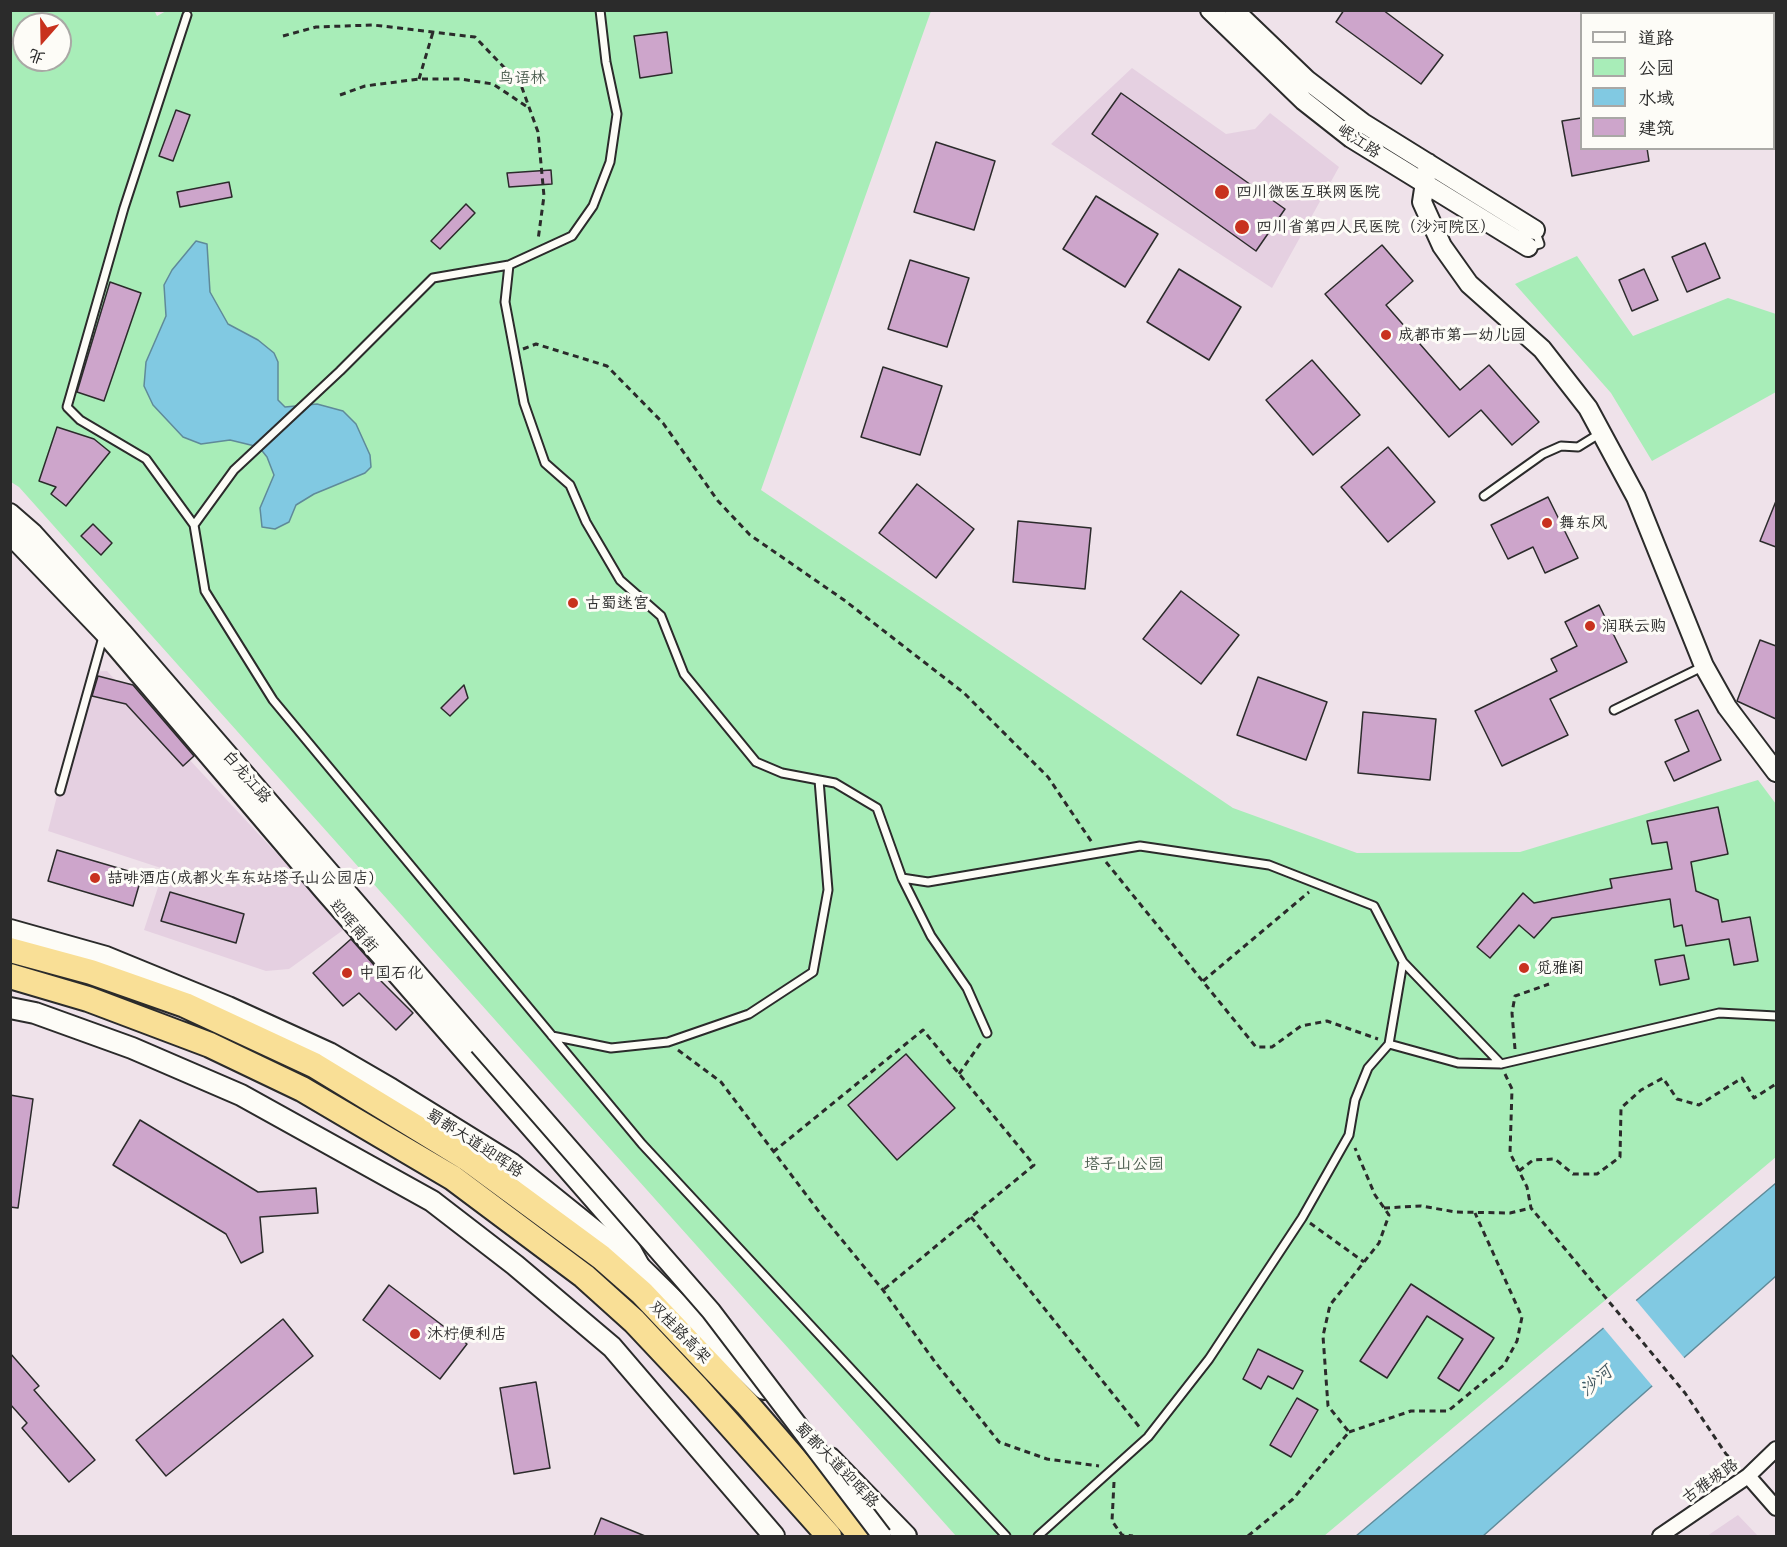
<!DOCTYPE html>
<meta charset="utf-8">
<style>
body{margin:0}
#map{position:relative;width:1787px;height:1547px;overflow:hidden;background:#efe2ea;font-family:Mali,"LXGW WenKai TC",sans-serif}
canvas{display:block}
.frame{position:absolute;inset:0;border:12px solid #2b2b2b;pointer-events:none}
.legend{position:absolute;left:1580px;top:12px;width:195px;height:138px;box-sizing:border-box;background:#fdfcf7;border:2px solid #a9a8a5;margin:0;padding:8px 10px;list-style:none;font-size:18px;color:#2b2b2b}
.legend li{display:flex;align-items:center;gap:12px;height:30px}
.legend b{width:30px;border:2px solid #a9a8a5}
.north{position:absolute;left:12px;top:12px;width:60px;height:60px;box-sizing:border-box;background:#fdfcf7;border:2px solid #a9a8a5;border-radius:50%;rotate:200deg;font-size:16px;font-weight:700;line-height:24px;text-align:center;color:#2b2b2b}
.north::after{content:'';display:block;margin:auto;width:21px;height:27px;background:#c8321e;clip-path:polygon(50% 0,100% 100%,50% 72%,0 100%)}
</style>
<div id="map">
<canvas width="1787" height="1547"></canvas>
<div class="frame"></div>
<ul class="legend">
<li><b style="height:8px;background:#fdfcf7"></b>道路</li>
<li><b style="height:16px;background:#a8edb8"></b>公园</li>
<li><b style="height:16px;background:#81c9e2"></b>水域</li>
<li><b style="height:16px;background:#cda5cb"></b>建筑</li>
</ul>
<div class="north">北</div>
</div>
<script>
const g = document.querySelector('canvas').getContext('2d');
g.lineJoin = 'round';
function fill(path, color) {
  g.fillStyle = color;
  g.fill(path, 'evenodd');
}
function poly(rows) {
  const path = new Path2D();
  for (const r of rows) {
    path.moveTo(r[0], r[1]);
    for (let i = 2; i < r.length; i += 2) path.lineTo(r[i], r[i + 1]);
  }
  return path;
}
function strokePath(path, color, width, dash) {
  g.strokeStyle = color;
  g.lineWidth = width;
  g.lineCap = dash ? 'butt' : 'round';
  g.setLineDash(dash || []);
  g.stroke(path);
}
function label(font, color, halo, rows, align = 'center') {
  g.font = font + ' Mali,"LXGW WenKai TC",sans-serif';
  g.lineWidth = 6;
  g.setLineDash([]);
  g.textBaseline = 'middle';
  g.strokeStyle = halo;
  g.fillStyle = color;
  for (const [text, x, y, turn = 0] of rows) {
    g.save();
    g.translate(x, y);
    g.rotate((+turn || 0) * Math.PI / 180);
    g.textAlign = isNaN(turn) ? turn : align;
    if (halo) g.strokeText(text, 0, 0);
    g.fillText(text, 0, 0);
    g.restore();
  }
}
fill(poly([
 [1132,68,1226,134,1255,129,1270,113,1339,167,1272,288,1051,144],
 [107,671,346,928,289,969,266,971,144,930,164,869,48,831,89,672],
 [1738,1515,1758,1536,1707,1536]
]), '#e5d0e1');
fill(poly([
 [154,10,157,16,168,10,931,11,761,490,1233,808,1357,853,1520,852,1758,780,1776,804,1776,1157,1324,1536,956,1536,19,487,11,482,10,11],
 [24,24,60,24,60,60,24,60],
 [1577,256,1633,336,1728,298,1776,314,1776,392,1652,461,1611,393,1515,284]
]), '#a8edb8');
const water = poly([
 [196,241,207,244,210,292,228,324,258,340,274,353,278,362,278,400,285,407,317,404,343,411,356,424,370,455,371,467,365,473,314,494,296,505,289,522,275,529,262,527,260,508,274,475,267,457,259,447,230,440,201,444,183,437,153,405,144,386,146,362,166,316,164,285,172,270,196,241],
 [1776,1183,1776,1276,1483,1536,1356,1536,1776,1183]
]);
fill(water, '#81c9e2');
strokePath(water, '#5f8a99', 1.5);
fill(poly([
 [1634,1298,1686,1360,1654,1388,1601,1325]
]), '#efe2ea');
const building = poly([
 [1344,10,1383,10,1443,55,1421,84,1336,22,1344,10],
 [667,32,672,73,640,78,634,36,667,32],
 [1121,93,1285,209,1256,251,1092,134,1121,93],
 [176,110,190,115,173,161,159,156,176,110],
 [1581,118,1581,148,1647,148,1649,161,1572,176,1562,121,1581,118],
 [936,142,995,161,974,230,914,212,936,142],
 [551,170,552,184,509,187,507,173,551,170],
 [229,182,232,197,180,207,177,192,229,182],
 [1096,196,1158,234,1125,287,1063,249,1096,196],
 [466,204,475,213,440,249,431,241,466,204],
 [1705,243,1720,278,1687,292,1672,257,1705,243],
 [1382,245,1413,281,1386,305,1460,390,1489,365,1539,422,1512,445,1481,410,1449,437,1325,294,1382,245],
 [910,260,969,278,947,347,888,329,910,260],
 [1179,269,1241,307,1209,360,1147,322,1179,269],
 [1644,269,1658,300,1632,311,1619,280,1644,269],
 [110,282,141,293,104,401,77,392,110,282],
 [1312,360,1360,415,1313,455,1266,400,1312,360],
 [883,367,942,386,920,455,861,437,883,367],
 [57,427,94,439,110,452,66,506,51,494,56,487,39,481,57,427],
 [1388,447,1435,502,1388,542,1341,487,1388,447],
 [917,484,974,529,936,578,879,533,917,484],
 [1548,497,1578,558,1545,573,1533,547,1508,559,1491,525,1548,497],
 [1776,501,1776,547,1760,541,1776,501],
 [1018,521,1091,528,1085,589,1013,582,1018,521],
 [93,524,112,543,101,555,81,536,93,524],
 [1181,591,1239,635,1201,684,1143,639,1181,591],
 [1599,605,1627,662,1550,699,1568,735,1502,766,1475,711,1557,671,1551,659,1577,646,1565,622,1599,605],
 [1760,640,1776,646,1776,719,1737,701,1760,640],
 [98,676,133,685,194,756,183,766,126,704,92,696,98,676],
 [1258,677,1327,702,1306,760,1237,735,1258,677],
 [464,685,468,698,450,716,441,708,464,685],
 [1698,710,1721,760,1674,781,1665,762,1689,751,1675,720,1698,710],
 [1363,712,1436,719,1430,780,1358,773,1363,712],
 [1718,807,1728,854,1691,862,1696,891,1718,900,1722,922,1750,917,1758,961,1734,965,1729,939,1686,946,1682,925,1674,927,1670,899,1552,918,1534,938,1519,925,1490,958,1477,947,1523,893,1534,903,1612,888,1610,879,1672,869,1667,842,1652,844,1647,821,1718,807],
 [57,850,142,875,133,906,48,881,57,850],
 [170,892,244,914,236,943,161,921,170,892],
 [351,939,381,973,377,977,413,1013,396,1030,359,993,343,1006,313,973,351,939],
 [1684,955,1689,979,1660,985,1655,960,1684,955],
 [906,1054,955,1108,897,1160,848,1105,906,1054],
 [10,1095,33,1099,18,1208,10,1207,10,1095],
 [140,1120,258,1192,316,1188,318,1213,260,1217,263,1252,241,1263,226,1234,113,1165,140,1120],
 [1411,1284,1494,1338,1459,1391,1438,1378,1463,1339,1427,1316,1387,1378,1360,1361,1411,1284],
 [389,1285,467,1344,440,1379,363,1320,389,1285],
 [283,1319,313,1356,166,1476,136,1440,283,1319],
 [1258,1349,1303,1371,1293,1389,1268,1376,1261,1389,1243,1379,1258,1349],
 [10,1353,39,1386,34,1390,95,1460,69,1482,22,1428,27,1423,10,1404,10,1353],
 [536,1382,550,1468,514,1474,500,1388,536,1382],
 [1297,1398,1318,1410,1291,1457,1270,1445,1297,1398],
 [601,1518,645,1536,594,1536,601,1518]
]);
fill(building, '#cda5cb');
strokePath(building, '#2b2b2b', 1.5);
const service = poly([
 [600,10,606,62,617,114,610,162,593,206,572,236,509,265,505,302,524,403,545,463,570,485,586,522,620,580,661,616,684,674,756,762,782,773,835,783,877,808,902,878,928,882,1140,846,1269,865,1374,906,1403,962,1501,1064],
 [187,15,124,208,67,407,80,420,146,459,194,525,205,591,273,700,642,1144,1006,1536],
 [1528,247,1540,244,1535,230],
 [1484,496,1543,454,1561,446,1578,447,1599,434],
 [194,525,234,470,340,371,433,278,509,265],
 [1614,710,1702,667],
 [60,791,103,637],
 [902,878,931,936,967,988,987,1033],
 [552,1036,611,1048,668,1042,749,1014,813,972,828,890,819,780],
 [1389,1044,1458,1063,1501,1064,1719,1013,1776,1016],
 [1038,1536,1148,1437,1209,1359,1302,1218,1349,1135,1355,1100,1368,1068,1389,1044,1403,962]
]);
const minor = poly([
 [1748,1476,1776,1508],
 [1660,1536,1748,1476,1776,1449]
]);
const tertiary = poly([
 [1210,10,1304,101,1351,138,1528,247],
 [1234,10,1307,80,1363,123,1535,230],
 [1428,163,1422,202,1442,246,1469,284,1542,349,1588,408,1636,497,1704,666,1727,707,1776,772],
 [10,513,33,533,124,634,479,1045],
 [10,535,104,633,323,890,621,1231,641,1267]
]);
const secondary = poly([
 [10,930,106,957,228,1007,329,1053,391,1089,512,1164,641,1268,764,1389],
 [10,1008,35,1013,132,1048,241,1095,432,1201,515,1265,612,1347,774,1536],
 [830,1458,906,1536]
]);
const trunk = poly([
 [10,950,91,972,185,1005,314,1065,468,1159,601,1257,642,1293,747,1404,861,1536],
 [10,976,88,999,210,1045,302,1089,453,1178,584,1276,634,1321,697,1388,829,1536]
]);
strokePath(service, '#2b2b2b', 11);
strokePath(minor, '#2b2b2b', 18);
strokePath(tertiary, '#2b2b2b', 22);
strokePath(secondary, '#2b2b2b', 24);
strokePath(trunk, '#2b2b2b', 28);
strokePath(poly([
 [283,36,316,27,373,25,475,37,521,85,538,132,544,196,538,240],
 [419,79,433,32],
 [340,95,365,86,419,79,460,79,493,84,529,108],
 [523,349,536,344,607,366,663,423,718,501,750,535,844,600,964,693,1048,777,1093,844],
 [1106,862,1256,1047,1272,1047,1301,1026,1327,1021,1378,1039],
 [1203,981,1309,892],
 [1515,1049,1512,1013,1515,996,1549,984],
 [678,1050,721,1082,820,1213,883,1290,935,1362,999,1442,1047,1459,1099,1466],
 [959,1074,982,1041],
 [1505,1074,1512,1089,1510,1153,1527,1187,1531,1208,1685,1393,1726,1454,1738,1465],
 [773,1152,923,1030,1034,1165,883,1290],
 [1519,1171,1533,1160,1555,1159,1573,1174,1597,1174,1620,1157,1621,1108,1641,1090,1663,1078,1677,1099,1699,1105,1742,1078,1754,1098,1776,1084],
 [1384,1208,1421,1206,1456,1212,1510,1213,1531,1208],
 [971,1217,1141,1429],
 [1310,1223,1364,1262],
 [1349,1432,1411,1411,1448,1411,1504,1365,1517,1341,1522,1317,1475,1213],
 [1114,1482,1112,1521,1122,1535,1133,1536],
 [1248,1536,1293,1499,1349,1432,1328,1406,1323,1336,1330,1305,1379,1243,1389,1215,1375,1195,1355,1148]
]), '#2b2b2b', 3, [6, 4.5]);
strokePath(service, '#fdfcf7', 7);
strokePath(minor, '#fdfcf7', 14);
strokePath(tertiary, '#fdfcf7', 18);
strokePath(secondary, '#fdfcf7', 20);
strokePath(trunk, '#f9df96', 24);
const tertiaryBridge = poly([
 [479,1045,711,1311,882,1536]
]);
strokePath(tertiaryBridge, '#2b2b2b', 22, []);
strokePath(tertiaryBridge, '#fdfcf7', 18);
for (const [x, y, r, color] of [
 [1222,192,8,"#c8321e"],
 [1242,227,8,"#c8321e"],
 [1386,335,6,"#c8321e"],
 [1547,523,6,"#c8321e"],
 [573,603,6,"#c8321e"],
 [1590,626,6,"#c8321e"],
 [95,878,6,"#c8321e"],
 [1524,968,6,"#c8321e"],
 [347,973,6,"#c8321e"],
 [415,1334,6,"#c8321e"]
]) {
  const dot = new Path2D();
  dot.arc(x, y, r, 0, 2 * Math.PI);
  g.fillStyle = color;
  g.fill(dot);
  strokePath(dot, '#fdfcf7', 2);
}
label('16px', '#4a5c4e', '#fdfcf7', [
 ["鸟语林",522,78],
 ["塔子山公园",1124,1164]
]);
label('16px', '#2b2b2b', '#fdfcf7', [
 ["岷江路",1359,141,34],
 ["白龙江路",247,777,49],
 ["迎晖南街",354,926,49],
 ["蜀都大道迎晖路",475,1143,33],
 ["双桂路高架",680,1332,46],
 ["蜀都大道迎晖路",837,1465,46],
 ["古雅坡路",1710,1481,-35]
]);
label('16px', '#2b2b2b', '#fdfcf7', [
 ["四川微医互联网医院",1236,192],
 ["四川省第四人民医院（沙河院区）",1256,227],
 ["成都市第一幼儿园",1398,335],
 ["舞东风",1559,523],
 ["古蜀迷宫",585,603],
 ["润联云购",1602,626],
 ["喆啡酒店(成都火车东站塔子山公园店)",107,878],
 ["觅雅阁",1536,968],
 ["中国石化",359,973],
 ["沐柠便利店",427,1334]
], 'left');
label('italic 18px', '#455a62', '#fdfcf7', [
 ["沙河",1596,1381,-41]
]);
</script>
